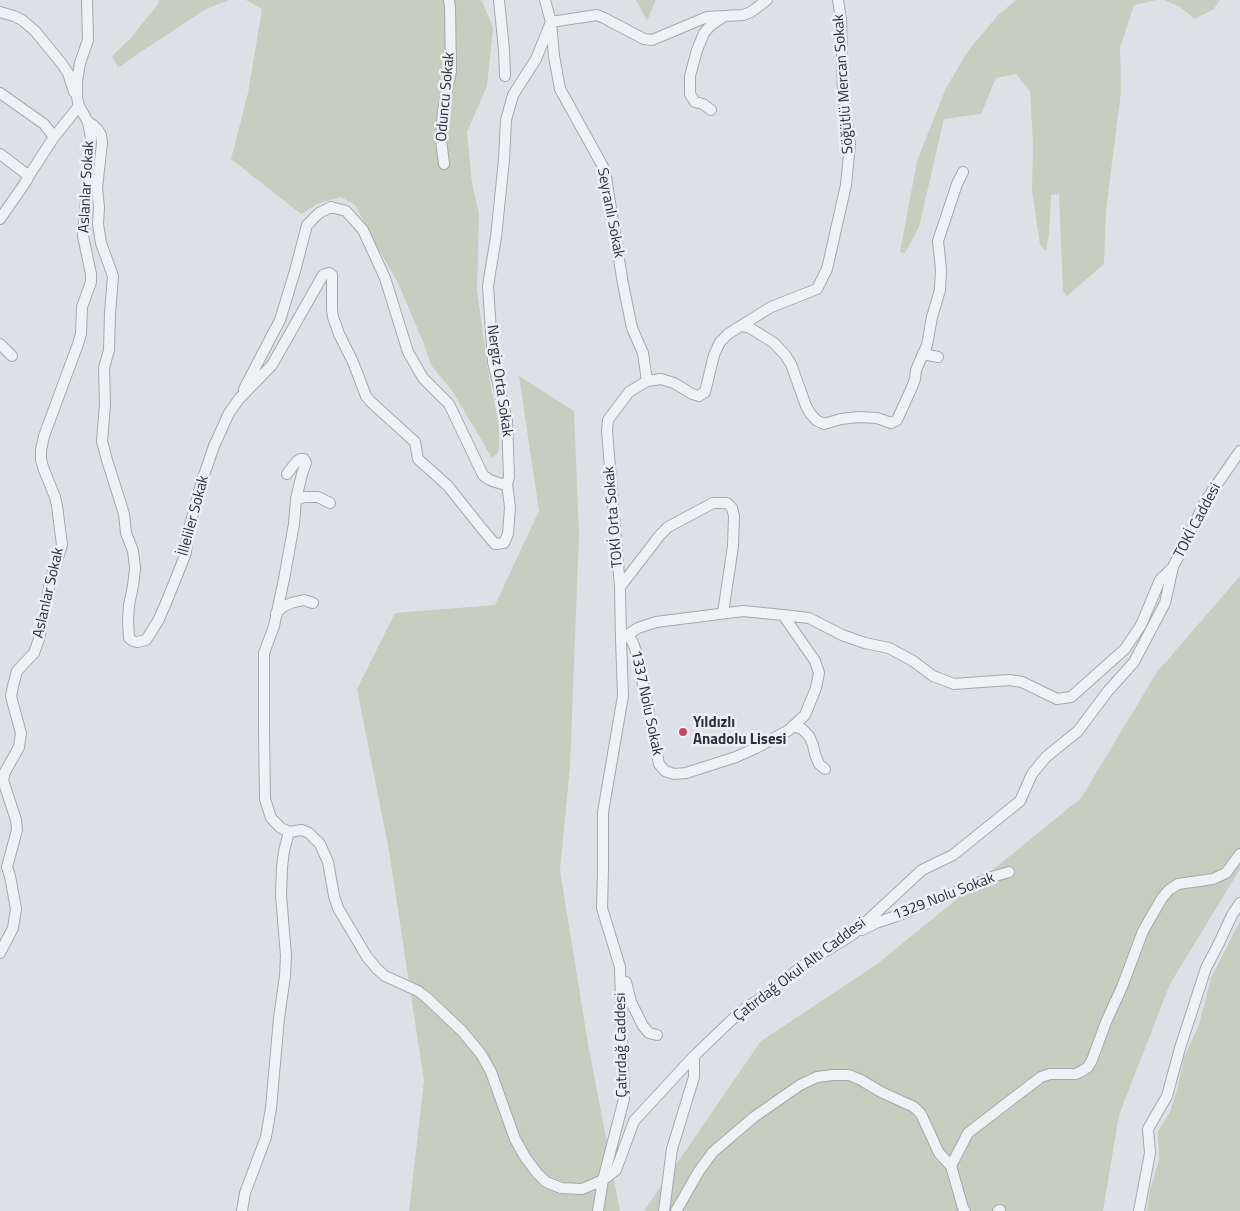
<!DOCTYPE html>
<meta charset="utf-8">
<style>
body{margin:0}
canvas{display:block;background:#dde1e6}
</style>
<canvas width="1240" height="1211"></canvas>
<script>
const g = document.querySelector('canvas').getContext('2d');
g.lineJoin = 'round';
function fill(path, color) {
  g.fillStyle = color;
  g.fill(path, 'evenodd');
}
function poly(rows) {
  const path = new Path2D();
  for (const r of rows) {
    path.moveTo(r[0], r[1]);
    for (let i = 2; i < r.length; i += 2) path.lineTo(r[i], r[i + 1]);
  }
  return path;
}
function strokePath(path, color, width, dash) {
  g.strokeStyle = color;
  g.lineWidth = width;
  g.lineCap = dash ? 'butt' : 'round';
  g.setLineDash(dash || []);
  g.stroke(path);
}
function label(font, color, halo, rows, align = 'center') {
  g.font = font + ' "Titillium Web",sans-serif';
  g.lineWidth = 5;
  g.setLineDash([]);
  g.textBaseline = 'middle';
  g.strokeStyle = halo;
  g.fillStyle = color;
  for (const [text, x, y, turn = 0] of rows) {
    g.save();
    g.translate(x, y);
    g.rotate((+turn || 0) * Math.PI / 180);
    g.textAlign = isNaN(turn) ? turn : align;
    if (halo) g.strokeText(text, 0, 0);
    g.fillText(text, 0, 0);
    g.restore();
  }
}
fill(poly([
 [159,0,229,0,206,9,139,53,118,68,112,56,130,39,158,4],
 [246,0,480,0,482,1,493,28,487,86,467,132,472,183,479,214,477,290,489,377,499,425,499,451,492,458,453,392,431,365,424,344,398,283,379,250,355,205,341,197,317,204,301,214,231,159,248,93,262,9],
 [636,0,656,0,647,21],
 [1016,0,1157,0,1134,5,1120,48,1121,92,1106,211,1104,264,1067,296,1063,291,1059,194,1051,195,1049,235,1046,251,1040,245,1032,191,1033,143,1030,91,1016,74,996,78,981,114,944,119,919,227,905,253,900,252,917,161,946,88,968,51,998,15],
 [1164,0,1220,0,1214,9,1195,19,1180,7],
 [519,376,574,411,579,535,570,767,560,870,588,1044,620,1211,409,1211,424,1081,389,851,357,689,395,613,495,605,539,511],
 [1240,576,1240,869,1170,984,1119,1115,1103,1211,644,1211,761,1041,877,964,1081,798,1157,672],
 [1240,921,1240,1211,1147,1211,1149,1194,1159,1160,1158,1131,1170,1112,1177,1090,1184,1057,1199,1025,1211,978]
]), '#c5cfbf');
const minor = poly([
 [499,0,504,50,505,76],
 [545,0,551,22,554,56,560,89,601,163,605,171,623,284,632,328,643,353,647,381],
 [0,12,14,16,22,20,35,31,62,64,68,73,74,92],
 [551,22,597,15,604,18,644,39,652,40,707,17,743,15,751,12,767,0],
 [0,93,44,124,54,137],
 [711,110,703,104,695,102,690,94,690,76,697,50,704,33,710,26,723,17],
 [88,122,93,125,98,130,101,135,102,143,97,188,99,207,98,224,101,243,113,276,110,313,109,350,104,368,105,404,102,441,107,460,124,514,126,533,133,551,135,568,133,586,129,605,128,621,129,638,133,641,137,642,146,640,158,621,166,603,186,553,187,536,202,481,214,446,229,413,239,399,272,365,323,275,329,273,332,275,332,309,333,317,339,334,353,362,366,396,371,402,415,442,418,459,448,486,483,530,495,544,504,543,508,534,510,507,507,484],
 [0,154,25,173,27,175,27,180],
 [444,164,441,140,443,110,451,71,450,8,449,0],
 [0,219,23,186,30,174,54,137,79,106],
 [742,326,750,328,774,343,786,356,791,364,806,406,810,413,816,420,824,424,841,419,859,417,877,418,891,423,897,420,912,387,915,379,916,370,927,345,932,317,940,290,941,269,938,241,957,184,963,172],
 [0,344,12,356],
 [923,354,938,357],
 [244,389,280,320,295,271,307,225,319,213,331,207,346,211,363,230,385,278,408,352,423,378,449,404,483,475,488,479,495,482,502,484,507,484,509,477,507,421,493,362,488,286,496,237,504,160,506,120,513,95,536,59,551,22],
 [287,474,296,462,300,459,304,459,306,463,302,474,296,499,294,524,284,579,274,626,264,653,264,731,265,799,271,818,281,828,289,832],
 [296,499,305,497,318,497,330,503],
 [620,587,660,535,668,527,713,503,727,503,732,508,734,516,733,546,723,613],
 [276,613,283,607,291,603,304,600,313,603],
 [628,634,633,643,637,654,659,764,665,771,674,774,686,773,736,757,756,748,789,730,805,715,816,688,819,673,815,661,783,615],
 [621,639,638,628,656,622,743,611,783,615,809,618,842,635,865,643,889,648,913,661,933,676,954,684,1009,680,1022,682,1057,699,1071,697,1125,649,1141,625,1160,580,1173,567],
 [793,726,802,729,809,736,813,745,815,754,819,764,825,769],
 [289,832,302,830,309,833,320,844,328,862,334,896,338,908,367,957,377,969,385,976,418,991,426,997,462,1031,481,1054,491,1072,515,1139,525,1157,537,1173,546,1182,561,1188,582,1189,603,1180,616,1170,634,1121,694,1056,740,1012,770,992,805,964,852,935,922,870,953,855,1020,801,1032,774,1046,757,1078,731,1108,691,1134,662,1165,603,1173,567,1206,500,1240,451],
 [862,930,876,923,902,914,992,877,1009,872],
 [0,953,13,928,16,909,10,876,7,867,17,830,16,820,3,780,5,772,19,747,21,733,13,704,11,696,13,686,17,671,34,653,39,639,51,578,62,545,57,506,55,497,44,470,41,460,41,450,44,436,78,344,81,334,82,307,91,282,91,274,83,236,91,138,88,122,79,106,77,97,77,81,80,63,88,40,87,0],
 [626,982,631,1002,643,1026,649,1033,657,1035],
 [951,1166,968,1133,1041,1077,1050,1074,1076,1074,1082,1071,1088,1067,1092,1060,1106,1022,1122,987,1143,931,1162,898,1169,890,1178,884,1213,879,1226,873,1240,854],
 [242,1211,245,1193,266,1137,271,1108,279,1018,285,976,286,956,281,895,282,867,284,851,289,832],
 [598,1211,603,1180,624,1099,620,967,602,908,603,870,603,812,623,696,621,639,620,587,607,431,608,420,629,392,647,381,661,379,674,383,692,394,699,396,705,392,714,355,720,342,728,334,771,307,817,289,827,269,846,185,850,144,843,94,841,19,838,0],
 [664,1211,672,1149,694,1077,694,1056],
 [676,1211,699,1171,713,1152,754,1117,800,1085,817,1077,833,1075,849,1075,861,1080,881,1092,914,1107,921,1114,939,1153,951,1166,963,1208,965,1211],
 [998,1211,1000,1210],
 [1139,1211,1150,1153,1148,1129,1167,1096,1180,1048,1206,968,1219,943,1232,915,1240,903]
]);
strokePath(minor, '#a3a9b0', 12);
strokePath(minor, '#eff2f5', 10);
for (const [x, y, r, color] of [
 [683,732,5,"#c54867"]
]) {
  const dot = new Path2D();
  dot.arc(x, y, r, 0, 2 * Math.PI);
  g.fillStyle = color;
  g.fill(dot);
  strokePath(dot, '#ecf0f4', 2);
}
label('15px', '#28313c', '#ecf0f4', [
 ["Söğütlü Mercan Sokak",844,84,-94],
 ["Oduncu Sokak",446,97,-85],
 ["Aslanlar Sokak",87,187,-87],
 ["Seyranlı Sokak",610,213,79],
 ["Nergiz Orta Sokak",499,381,82],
 ["İlleliler Sokak",194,516,-75],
 ["TOKİ Orta Sokak",614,517,-95],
 ["TOKİ Caddesi",1198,521,-62],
 ["Aslanlar Sokak",49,593,-77],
 ["1337 Nolu Sokak",646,703,78],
 ["1329 Nolu Sokak",944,897,-21],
 ["Çatırdağ Okul Altı Caddesi",800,970,-37],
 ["Çatırdağ Caddesi",622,1045,-91]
]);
label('bold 15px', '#28313c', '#ecf0f4', [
 ["Yıldızlı",693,723],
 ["Anadolu Lisesi",693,740]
], 'left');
</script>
